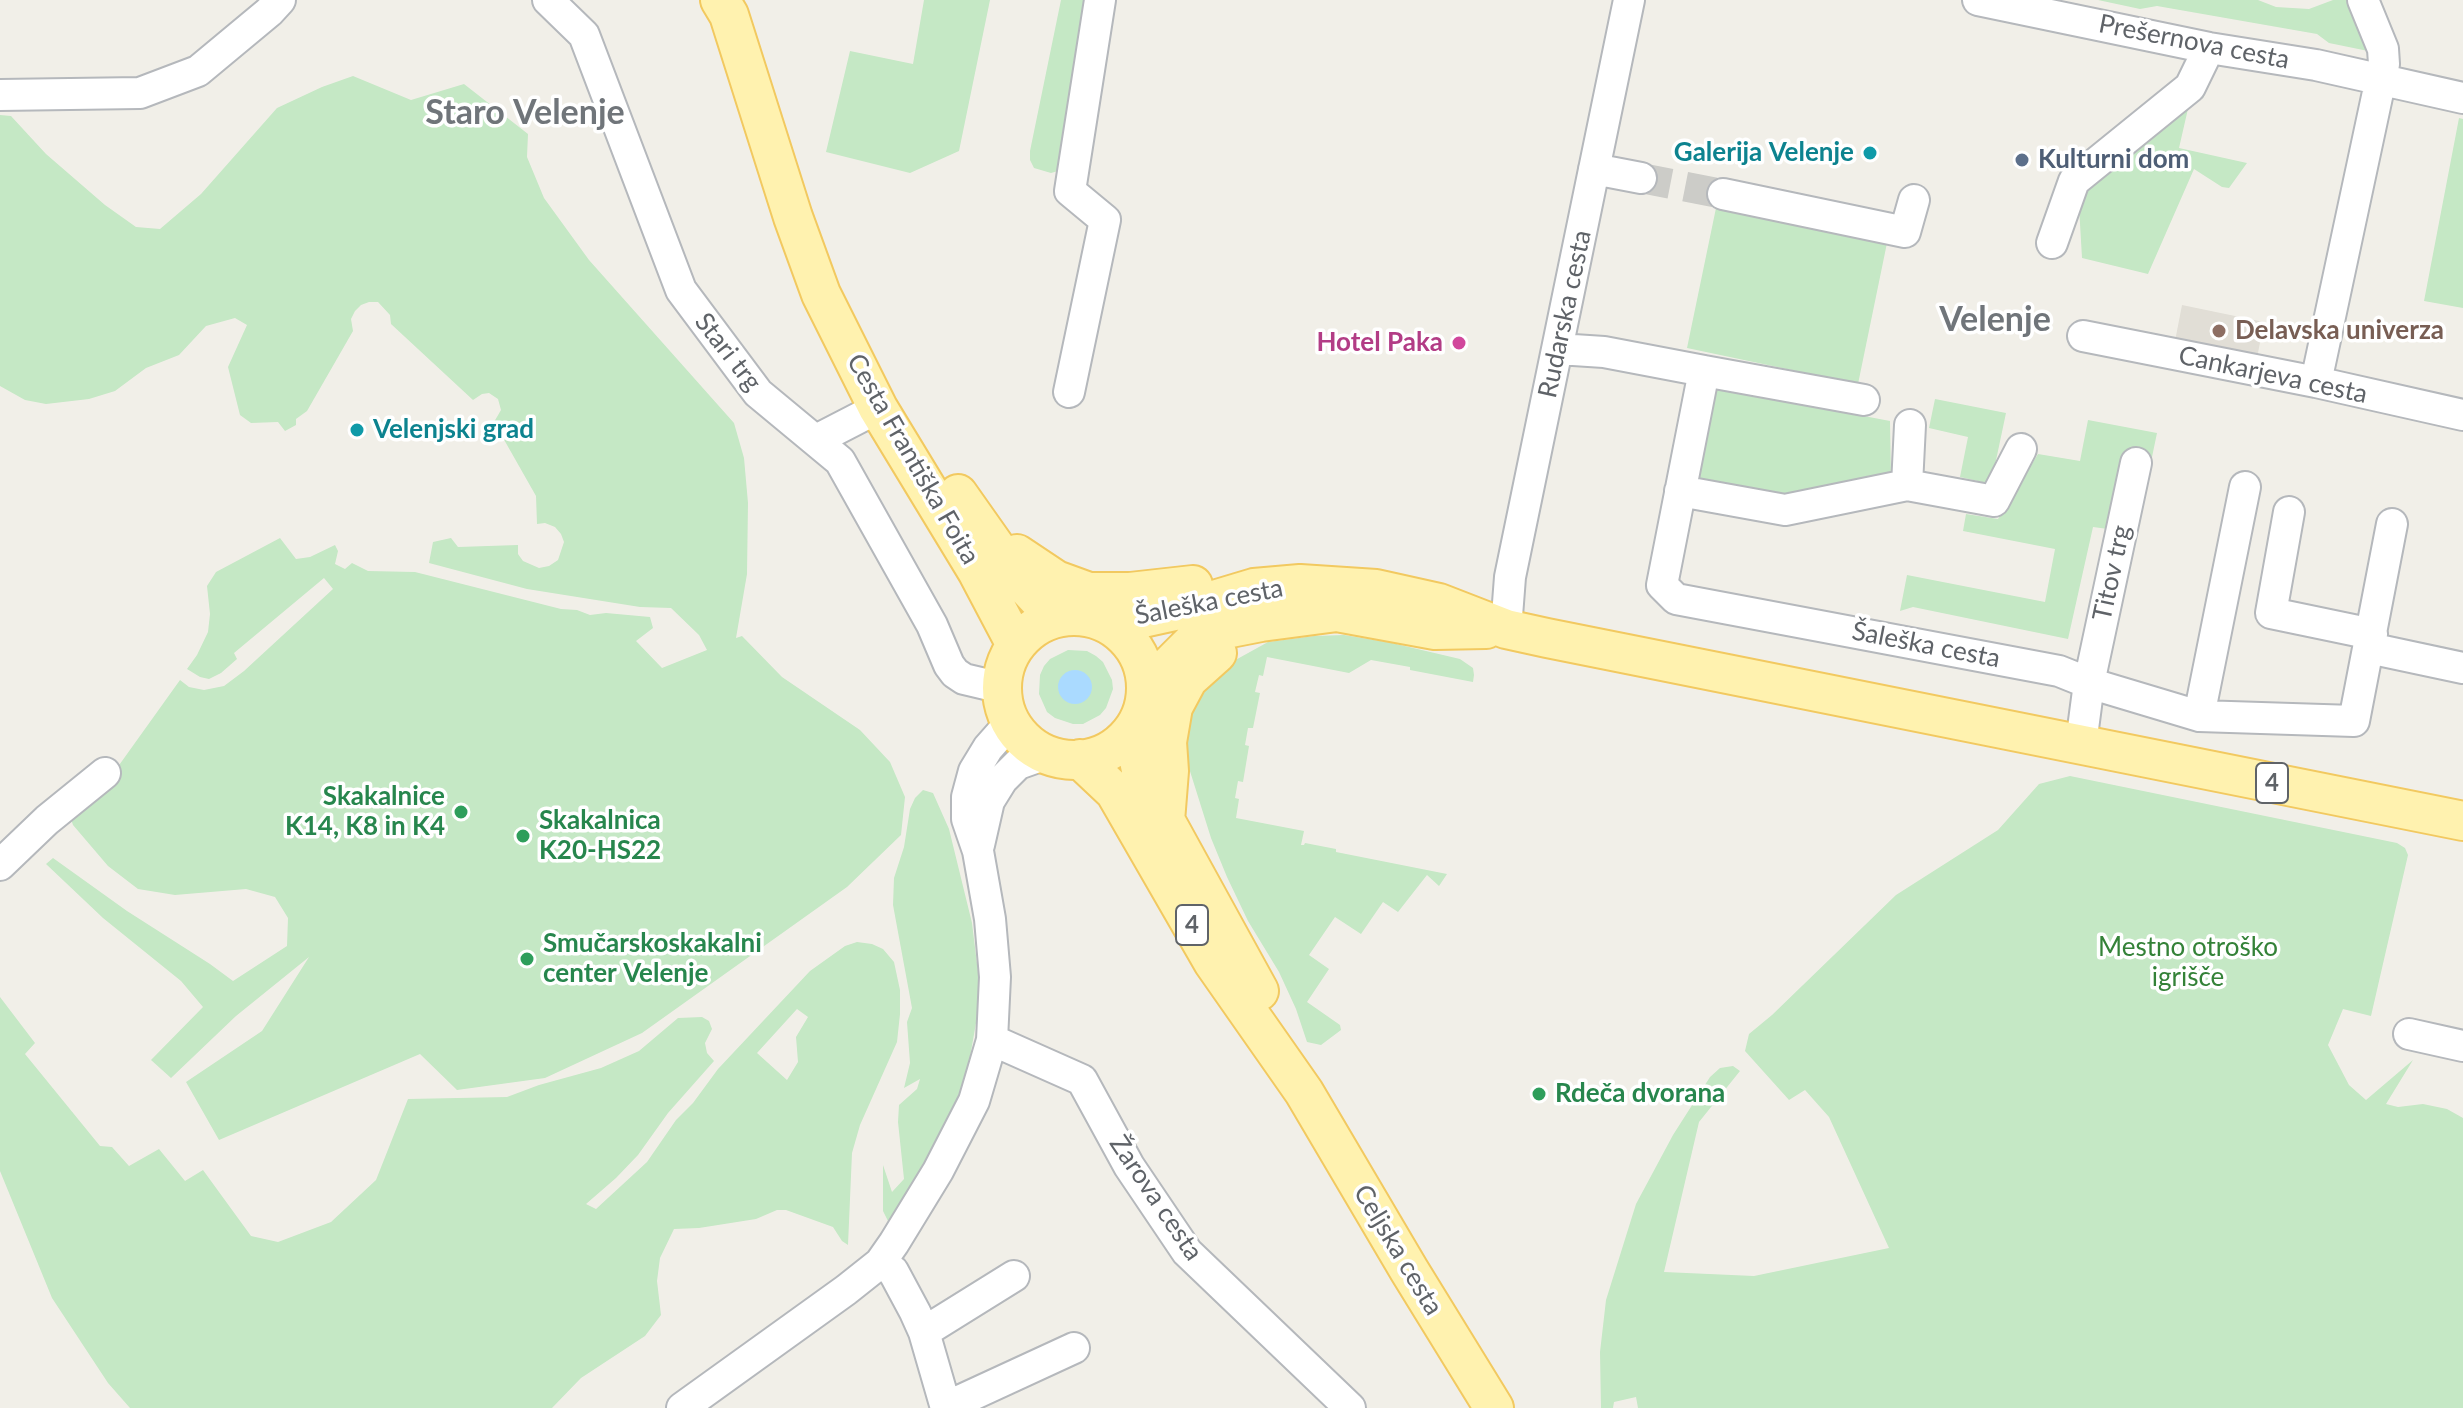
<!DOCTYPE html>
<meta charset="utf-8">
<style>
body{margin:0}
canvas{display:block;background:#f1efe8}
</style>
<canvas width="2463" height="1408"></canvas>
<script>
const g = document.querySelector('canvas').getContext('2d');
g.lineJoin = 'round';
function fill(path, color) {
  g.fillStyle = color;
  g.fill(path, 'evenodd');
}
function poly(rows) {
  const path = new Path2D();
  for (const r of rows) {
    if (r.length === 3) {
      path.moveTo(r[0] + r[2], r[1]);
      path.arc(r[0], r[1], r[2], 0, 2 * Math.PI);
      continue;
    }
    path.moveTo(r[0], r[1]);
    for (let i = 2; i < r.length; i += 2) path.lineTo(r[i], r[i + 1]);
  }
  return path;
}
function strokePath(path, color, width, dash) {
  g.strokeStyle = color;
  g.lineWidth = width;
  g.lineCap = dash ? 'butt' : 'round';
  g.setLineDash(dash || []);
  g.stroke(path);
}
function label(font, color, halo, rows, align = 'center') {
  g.font = font + ' Lato,sans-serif';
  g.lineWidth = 7;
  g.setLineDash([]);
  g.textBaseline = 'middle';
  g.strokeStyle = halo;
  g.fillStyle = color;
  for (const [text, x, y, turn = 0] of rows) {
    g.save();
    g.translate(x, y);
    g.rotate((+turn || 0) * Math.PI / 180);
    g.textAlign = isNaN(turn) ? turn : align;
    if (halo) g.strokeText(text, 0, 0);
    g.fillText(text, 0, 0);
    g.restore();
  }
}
fill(poly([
 [2182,305,2264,322,2257,358,2175,341]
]), '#e1ded6');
fill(poly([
 [924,0,990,0,959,151,910,173,826,152,850,51,913,64],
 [1061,0,1092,0,1062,166,1058,171,1051,173,1034,168,1030,160,1030,151],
 [2098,0,2258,0,2276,7,2309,9,2333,0,2352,0,2373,52,2329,43,2317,34,2157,6,2140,9],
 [353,76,411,100,464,84,528,134,527,157,544,198,589,260,734,423,744,458,748,503,747,574,736,638,742,636,782,677,860,730,890,762,905,797,901,835,847,887,642,1033,545,1078,457,1090,420,1054,219,1140,186,1082,262,1031,309,957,236,1016,171,1078,151,1060,203,1007,181,981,103,918,46,864,53,858,127,911,210,964,233,981,287,946,288,918,275,897,246,889,175,895,138,889,108,866,73,825,69,813,112,775,180,680,189,687,204,690,224,686,244,671,333,589,324,578,234,653,237,659,221,673,209,679,200,677,187,669,197,655,208,632,210,614,207,586,216,572,280,538,296,559,310,557,335,545,338,551,335,564,345,569,352,563,368,571,415,572,561,609,577,610,590,615,606,613,650,617,653,628,636,641,662,668,707,650,699,635,671,608,640,607,527,589,429,563,433,542,451,538,458,547,518,545,518,554,523,561,539,568,549,566,558,560,564,542,561,534,555,527,545,523,537,524,536,496,494,422,501,410,498,399,489,393,482,394,473,400,391,324,390,315,378,302,369,302,361,305,355,311,351,319,353,331,307,411,296,419,296,425,285,431,278,422,251,423,240,415,228,367,247,325,235,318,206,326,179,355,146,368,115,391,89,399,46,404,25,400,0,386,0,115,11,116,46,154,105,205,136,227,160,229,201,194,277,108,322,87],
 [2210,77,2212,79,2203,98,2190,100,2179,148,2247,163,2229,188,2222,187,2194,169,2148,274,2082,258,2078,189],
 [2459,118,2463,119,2463,308,2424,301],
 [1716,208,1887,243,1858,384,1687,348],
 [1712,387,1890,421,1891,479,1786,500,1694,483],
 [1935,399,2006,413,1991,484,1960,477,1968,437,1929,428],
 [2088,420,2157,433,2152,457,2130,452,2108,529,2093,527,2068,639,1913,607,1900,611,1907,575,2045,602,2055,549,1963,531,1966,514,1998,519,2038,454,2080,461],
 [1344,635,1392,643,1460,659,1473,668,1474,675,1473,682,1410,670,1410,667,1371,660,1349,673,1267,657,1263,676,1259,675,1255,692,1260,693,1253,728,1248,728,1245,745,1249,746,1243,782,1238,781,1235,798,1239,799,1236,818,1304,831,1301,845,1304,845,1305,843,1336,849,1336,852,1447,874,1439,886,1427,875,1398,912,1383,902,1361,934,1335,917,1309,955,1329,969,1307,1002,1340,1025,1341,1030,1321,1045,1307,1042,1296,1009,1279,972,1248,921,1227,877,1211,838,1189,768,1186,735,1191,714,1199,696,1211,681,1230,663,1268,642,1314,636],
 [1068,650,1087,651,1096,656,1103,662,1112,680,1113,689,1106,708,1100,715,1083,724,1073,724,1055,718,1047,712,1039,694,1040,675,1044,666,1050,659],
 [2070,776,2397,843,2405,848,2408,855,2371,1016,2343,1009,2328,1045,2349,1085,2366,1100,2413,1060,2386,1104,2398,1107,2423,1104,2447,1109,2463,1118,2463,1408,1638,1408,1636,1397,1614,1402,1613,1408,1601,1408,1600,1352,1606,1300,1636,1204,1673,1135,1710,1077,1720,1068,1733,1066,1740,1071,1699,1122,1664,1272,1754,1276,1889,1248,1829,1117,1805,1090,1789,1100,1745,1051,1749,1034,1772,1015,1896,895,1998,830,2039,784],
 [923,790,933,793,949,829,972,923,978,972,979,1006,970,1057,956,1104,939,1141,903,1205,888,1221,883,1211,883,1165,892,1192,904,1179,898,1122,899,1105,917,1089,920,1079,904,1088,910,1063,907,1022,912,1008,893,905,894,878,904,847,910,809,915,798],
 [857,942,872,944,883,949,894,962,900,990,900,1014,897,1042,860,1125,852,1153,848,1245,842,1241,833,1227,786,1210,777,1210,756,1219,699,1228,674,1229,660,1258,657,1281,661,1315,645,1336,581,1378,552,1408,130,1408,108,1383,52,1298,0,1171,0,997,35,1043,25,1054,100,1146,112,1147,129,1166,159,1149,185,1181,203,1170,251,1236,278,1242,331,1222,376,1180,408,1099,507,1097,539,1085,601,1068,639,1051,678,1018,702,1017,709,1021,712,1029,705,1043,707,1053,714,1061,668,1113,638,1155,616,1178,586,1204,596,1209,647,1162,676,1120,693,1103,718,1069,810,971,845,946],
 [797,1009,808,1017,796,1037,798,1062,787,1080,757,1053]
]), '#c5e8c5');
fill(poly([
 [1075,687,17]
]), '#aadaff');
strokePath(poly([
 [1641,178,1723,194]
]), '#ccccc8', 30, [30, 15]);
const minor = poly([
 [548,0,584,35,681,290,758,393,840,461,932,625,949,665,955,673,964,679,1002,688],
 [1978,0,2209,48,2316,65,2463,98],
 [0,95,140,93,198,71,269,12,280,0],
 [1594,169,1641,178],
 [1723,194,1905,232,1914,200],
 [2052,243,2074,181,2190,87,2209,48],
 [2083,336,2316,382,2463,415],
 [1558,349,1604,352,1704,371,1662,585,1676,599,2059,671,2089,683,2199,716,2354,721,2392,524],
 [1704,371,1864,400],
 [2316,382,2384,64,2383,49,2363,0],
 [1069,392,1105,220,1070,191,1100,0],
 [816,440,878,408],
 [1907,485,1994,501,2021,449],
 [1680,491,1785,510,1907,485,1910,425],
 [2289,512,2271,613,2372,634],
 [1506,629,1510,577,1629,0],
 [2369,648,2463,668],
 [2199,716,2245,487],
 [2081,744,2089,683,2136,463],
 [979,845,989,801,1002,780,1018,764,1046,754],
 [0,865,47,820,105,773],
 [2409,1034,2463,1046],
 [992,1040,1082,1080,1129,1166,1187,1252,1350,1408],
 [880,1263,893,1271,915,1312,924,1332,946,1408],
 [924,1332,1014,1276],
 [946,1407,1074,1348],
 [682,1408,846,1290,880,1263,894,1243,938,1171,974,1101,992,1040,995,977,990,919,978,851,967,819,967,797,974,771,988,748,1011,722]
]);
const major = poly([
 [720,0,729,15,793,217,821,294,878,408,977,571,1016,645],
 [958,494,1013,572,1056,618],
 [1017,554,1056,580,1089,592,1130,592,1193,585],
 [1074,688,72],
 [1098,620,1143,618,1184,609,1254,588,1300,584,1376,589,1439,603,1506,629,1547,638,2463,821],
 [1146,689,1192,643,1215,631,1261,622,1337,612,1435,630,1486,629],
 [1142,712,1136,746,1143,780,1259,991],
 [1080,759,1115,792,1213,962,1304,1092,1409,1270,1494,1408],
 [1165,821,1169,771,1167,742,1173,707,1188,679,1217,653]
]);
strokePath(minor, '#b5b8bc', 34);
strokePath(major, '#f2c960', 42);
strokePath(minor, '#fff', 30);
strokePath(major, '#fff2af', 38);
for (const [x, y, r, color] of [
 [1870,153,8,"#0f9aa8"],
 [2022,160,8,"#5c6f8a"],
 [2219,331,8,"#8d6e63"],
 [1459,343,8,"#d1479c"],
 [357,430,8,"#0f9aa8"],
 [461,812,8,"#2e9e5b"],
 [523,836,8,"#2e9e5b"],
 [527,959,8,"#2e9e5b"],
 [1539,1094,8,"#2e9e5b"]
]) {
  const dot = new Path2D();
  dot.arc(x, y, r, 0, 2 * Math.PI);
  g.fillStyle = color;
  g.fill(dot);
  strokePath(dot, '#fff', 3);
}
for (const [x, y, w] of [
 [2272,783,32],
 [1192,925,32]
]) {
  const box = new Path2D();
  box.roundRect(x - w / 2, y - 20, w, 40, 6);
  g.fillStyle = '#fff';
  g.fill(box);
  strokePath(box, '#5f6368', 2);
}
label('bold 24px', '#5f6368', null, [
 ["4",2272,783],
 ["4",1192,925]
]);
label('26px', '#5f6368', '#fff', [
 ["Prešernova cesta",2194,42,11],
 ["Rudarska cesta",1565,314,-78],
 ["Stari trg",728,352,52],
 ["Cankarjeva cesta",2273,375,12],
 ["Cesta Františka Foita",913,459,60],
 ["Titov trg",2112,573,-78],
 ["Šaleška cesta",1209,602,-11],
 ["Šaleška cesta",1926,645,11],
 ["Žarova cesta",1156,1198,56],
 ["Celjska cesta",1398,1250,59]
]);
label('bold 26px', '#0d838f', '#fff', [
 ["Galerija Velenje",1854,153],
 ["Velenjski grad",373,430,"left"]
], 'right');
label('bold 26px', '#4e5e75', '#fff', [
 ["Kulturni dom",2038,160]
], 'left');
label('bold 26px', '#785e54', '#fff', [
 ["Delavska univerza",2235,331]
], 'left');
label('bold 26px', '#b23c85', '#fff', [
 ["Hotel Paka",1443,343]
], 'right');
label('bold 26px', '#27864d', '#fff', [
 ["Skakalnice",445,797,"right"],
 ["K14, K8 in K4",445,827,"right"],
 ["Skakalnica",539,821],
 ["K20-HS22",539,851],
 ["Smučarskoskakalni",543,944],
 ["center Velenje",543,974],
 ["Rdeča dvorana",1555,1094]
], 'left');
label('26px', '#348238', '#fff', [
 ["Mestno otroško",2188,948],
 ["igrišče",2188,978]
]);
label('bold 34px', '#70757a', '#fff', [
 ["Staro Velenje",525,113],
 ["Velenje",1995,320]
]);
</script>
